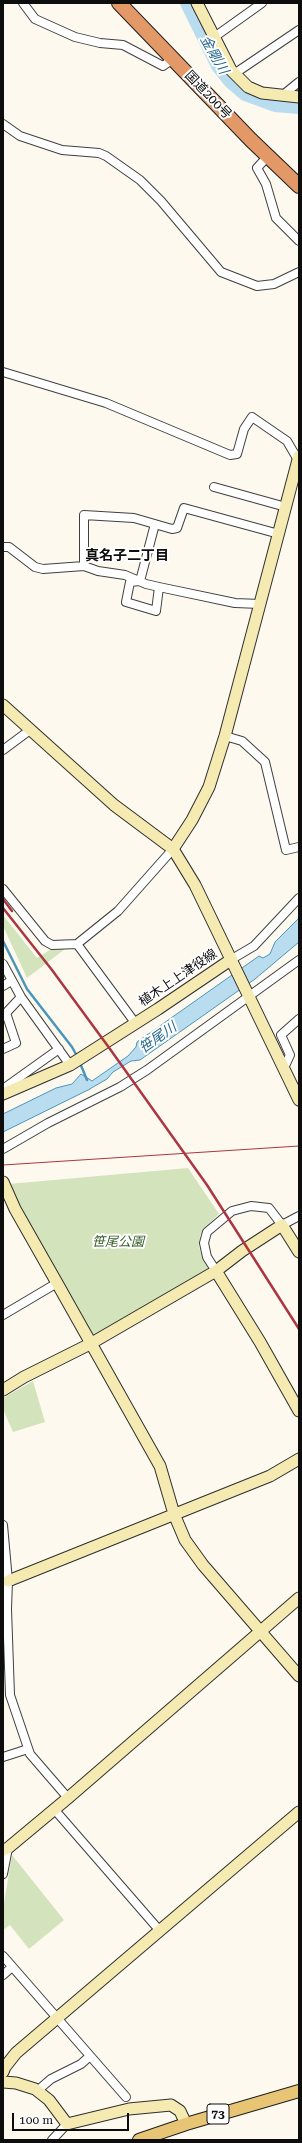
<!DOCTYPE html>
<meta charset="utf-8">
<style>
body{margin:0}
#map{position:relative;width:302px;height:2143px;overflow:hidden;background:#fdf9ee;font-family:"Roboto Serif",serif}
canvas{display:block}
.frame{position:absolute;inset:0;border:4px solid #0d0d0d;pointer-events:none}
.scale{position:absolute;left:12px;top:2113px;width:117px;height:18px;box-sizing:border-box;border:2px solid #0d0d0d;border-top:0;padding-left:5px;font-size:12px;line-height:14px;white-space:nowrap;color:#0d0d0d;-webkit-text-stroke:3px #fff;paint-order:stroke}
</style>
<div id="map">
<canvas width="302" height="2143"></canvas>
<div class="frame"></div>
<div class="scale">100 m</div>
</div>
<script>
const g = document.querySelector('canvas').getContext('2d');
g.lineJoin = 'round';
function fill(path, color) {
  g.fillStyle = color;
  g.fill(path, 'evenodd');
}
function poly(rows) {
  const path = new Path2D();
  for (const r of rows) {
    path.moveTo(r[0], r[1]);
    for (let i = 2; i < r.length; i += 2) path.lineTo(r[i], r[i + 1]);
  }
  return path;
}
function strokePath(path, color, width, dash) {
  g.strokeStyle = color;
  g.lineWidth = width;
  g.lineCap = dash ? 'butt' : 'round';
  g.setLineDash(dash || []);
  g.stroke(path);
}
function label(font, color, halo, rows, align = 'center') {
  g.font = font + ' "Roboto Serif","Noto Sans JP",serif';
  g.lineWidth = 4;
  g.setLineDash([]);
  g.textBaseline = 'middle';
  g.strokeStyle = halo;
  g.fillStyle = color;
  for (const [text, x, y, turn = 0] of rows) {
    g.save();
    g.translate(x, y);
    g.rotate((+turn || 0) * Math.PI / 180);
    g.textAlign = isNaN(turn) ? turn : align;
    if (halo) g.strokeText(text, 0, 0);
    g.fillText(text, 0, 0);
    g.restore();
  }
}
fill(poly([
 [3,915,37,958,53,948,65,949,27,978,3,926],
 [188,1168,219,1214,204,1228,200,1236,199,1247,202,1257,209,1269,93,1337,19,1207,9,1184],
 [33,1381,45,1422,13,1432,3,1409,3,1398],
 [12,1855,64,1920,29,1949,10,1925,3,1930,3,1909]
]), '#d3e3bc');
const water = poly([
 [299,918,299,942,255,979,140,1060,131,1061,113,1072,107,1079,88,1090,3,1132,3,1114,56,1088,72,1084,81,1074,92,1081,128,1056,136,1047,137,1042,259,956,263,958,270,954,275,942,299,918]
]);
fill(water, '#b9ddee');
strokePath(water, '#4995bc', 1);
strokePath(poly([
 [3,941,27,989,72,1047,77,1056],
 [80,1063,87,1080]
]), '#4995bc', 2.5);
strokePath(poly([
 [187,3,218,66,230,81,245,94,275,105,299,107]
]), '#b9ddee', 14);
const street = poly([
 [23,3,35,19,75,37,100,43,123,45,163,66,173,59],
 [213,38,262,3],
 [234,74,299,30],
 [283,95,299,82],
 [3,124,20,136,62,150,99,153,106,156,140,180,161,201,221,272,257,286,274,284,299,272],
 [268,156,257,168,266,184,276,218,299,241],
 [3,372,106,403,230,455,237,454,244,429,252,417,287,441,298,460],
 [214,487,286,507],
 [155,524,140,581,130,582,126,602,156,611,159,587],
 [3,547,9,547,35,567,43,569,84,566,98,571,125,575,146,584,159,587,235,603,260,604],
 [84,566,84,515,134,518,172,529,177,528,184,508,279,534],
 [225,736,242,741,265,762,286,850,299,847],
 [3,750,30,730],
 [3,889,45,941,52,945,77,944,118,911,173,849],
 [77,944,136,1024],
 [232,959,254,946,299,898],
 [3,964,21,997,70,1065],
 [3,986,11,981],
 [3,1049,16,1043,6,1013,21,997],
 [284,1068,290,1055,281,1035,299,1019],
 [3,1089,59,1049],
 [3,1149,48,1123,120,1087,147,1070,299,960],
 [216,1271,207,1257,204,1243,207,1232,232,1211,251,1206,269,1208,282,1225,299,1216],
 [3,1315,57,1283],
 [3,1525,8,1581,7,1609,10,1695,30,1754,68,1798],
 [3,1757,28,1749],
 [54,1809,160,1931],
 [3,1874,8,1848],
 [3,1956,126,2097],
 [3,1975,12,1967],
 [37,2091,51,2079,81,2064,90,2056],
 [52,2140,67,2124]
]);
const secondary = poly([
 [197,3,231,70,248,87,262,93,299,97],
 [3,705,114,805,173,849,195,885,299,1100],
 [173,849,192,820,209,787,225,736,299,456],
 [3,1094,70,1065,158,1009,232,959],
 [3,1182,15,1209,57,1283,160,1466,174,1514,185,1540,203,1565,299,1676],
 [216,1271,260,1342,299,1411],
 [3,1390,24,1377,90,1344,216,1271,242,1251,282,1225,299,1252],
 [8,1581,270,1476,299,1459],
 [3,1850,8,1848,68,1798,299,1598],
 [3,2072,5,2067,16,2053,299,1812],
 [3,2082,16,2083,35,2089,49,2100,67,2124,129,2109,171,2105,180,2111,186,2124]
]);
const primary = poly([
 [139,2140,186,2124,299,2091]
]);
const highway = poly([
 [119,3,251,140,299,186]
]);
strokePath(street, '#404040', 10);
strokePath(secondary, '#2f2f2f', 13);
strokePath(primary, '#1e1e1e', 14);
strokePath(highway, '#1e1e1e', 16);
strokePath(street, '#fff', 8);
strokePath(secondary, '#f5eab1', 11);
strokePath(primary, '#e7c574', 12);
strokePath(highway, '#e29867', 14);
strokePath(poly([
 [3,1165,299,1146]
]), '#ab3642', 1);
strokePath(poly([
 [3,899,12,911],
 [3,908,52,970,110,1049,207,1185,299,1329]
]), '#ab3642', 2.5);
for (const [x, y, w] of [
 [218,2114,22]
]) {
  const box = new Path2D();
  box.roundRect(x - w / 2, y - 10, w, 20, 3);
  g.fillStyle = '#fff';
  g.fill(box);
  strokePath(box, '#0d0d0d', 1);
}
label('bold 12px', '#0d0d0d', null, [
 ["73",218,2114]
]);
label('13px', '#0d0d0d', '#fff', [
 ["国道200号",208,95,46],
 ["植木上上津役線",178,978,-34]
]);
label('italic 13px', '#345c25', '#fff', [
 ["笹尾公園",118,1242]
]);
label('italic 14px', '#26678f', '#fff', [
 ["金剛川",214,55,60],
 ["笹尾川",158,1038,-35]
]);
label('bold 14px', '#0d0d0d', '#fff', [
 ["真名子二丁目",127,556]
]);
</script>
